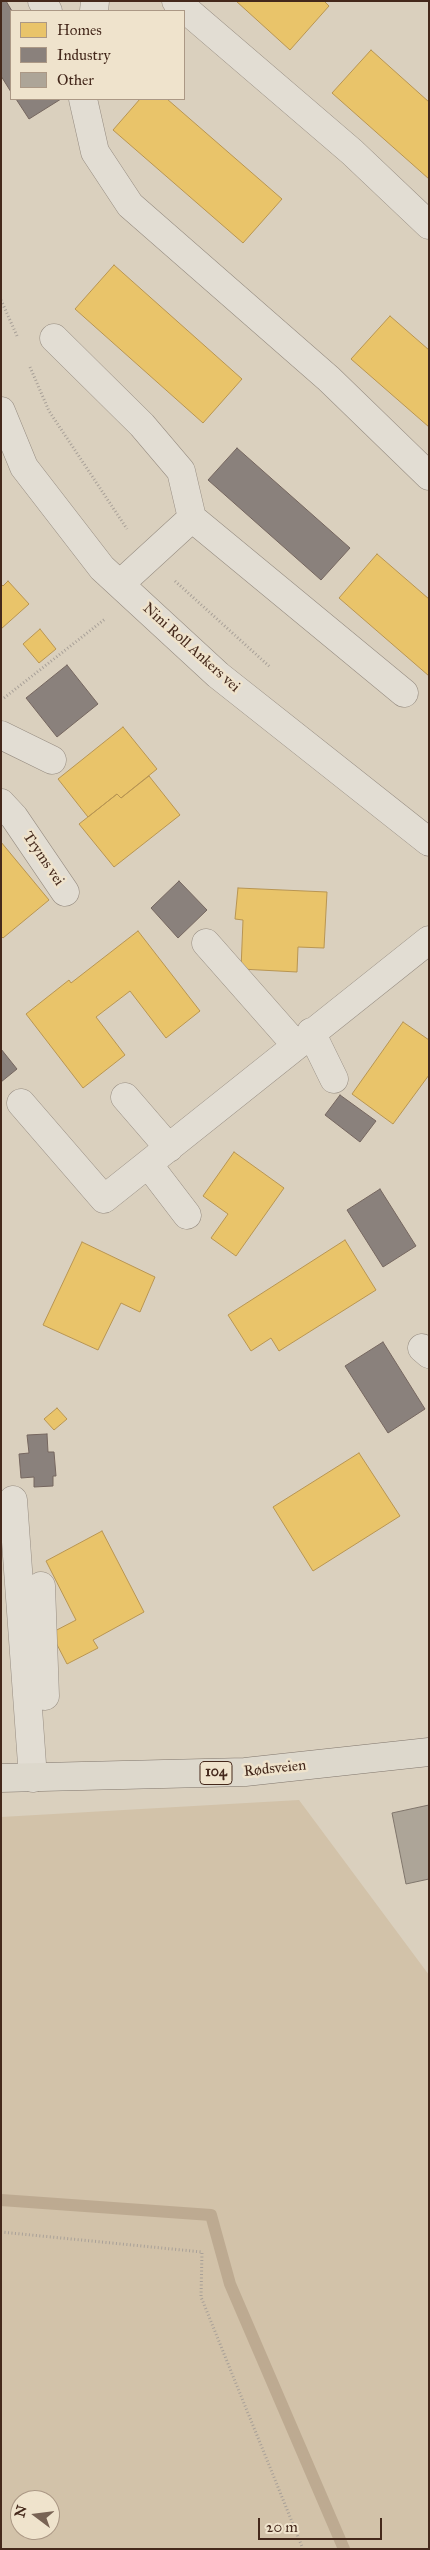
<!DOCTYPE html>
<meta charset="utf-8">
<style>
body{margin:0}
#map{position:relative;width:430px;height:2550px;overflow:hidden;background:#dad0be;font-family:"IM FELL Great Primer",serif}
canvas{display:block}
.frame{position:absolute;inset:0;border:2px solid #44281b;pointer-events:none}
.legend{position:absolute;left:10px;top:10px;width:175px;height:90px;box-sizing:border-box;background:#efe3cc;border:1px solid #ab9885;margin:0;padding:6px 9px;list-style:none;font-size:15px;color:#44281b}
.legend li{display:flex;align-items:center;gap:10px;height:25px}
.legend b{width:25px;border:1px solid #ab9885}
.north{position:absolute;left:10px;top:2490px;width:50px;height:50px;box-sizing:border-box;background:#efe3cc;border:1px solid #ab9885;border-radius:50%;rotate:285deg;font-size:14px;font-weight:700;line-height:20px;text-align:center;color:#44281b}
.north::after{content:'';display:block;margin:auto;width:18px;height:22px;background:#786354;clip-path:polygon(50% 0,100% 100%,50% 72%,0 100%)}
.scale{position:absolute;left:258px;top:2518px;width:124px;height:22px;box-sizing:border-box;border:2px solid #44281b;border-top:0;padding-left:6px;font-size:15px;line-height:18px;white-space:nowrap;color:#44281b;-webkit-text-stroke:4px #efe3cc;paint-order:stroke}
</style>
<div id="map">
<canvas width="430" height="2550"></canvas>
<div class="frame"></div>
<ul class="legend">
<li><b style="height:14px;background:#e9c46a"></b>Homes</li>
<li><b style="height:14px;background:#8a817c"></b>Industry</li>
<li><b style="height:14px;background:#ada598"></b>Other</li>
</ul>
<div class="north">N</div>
<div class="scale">20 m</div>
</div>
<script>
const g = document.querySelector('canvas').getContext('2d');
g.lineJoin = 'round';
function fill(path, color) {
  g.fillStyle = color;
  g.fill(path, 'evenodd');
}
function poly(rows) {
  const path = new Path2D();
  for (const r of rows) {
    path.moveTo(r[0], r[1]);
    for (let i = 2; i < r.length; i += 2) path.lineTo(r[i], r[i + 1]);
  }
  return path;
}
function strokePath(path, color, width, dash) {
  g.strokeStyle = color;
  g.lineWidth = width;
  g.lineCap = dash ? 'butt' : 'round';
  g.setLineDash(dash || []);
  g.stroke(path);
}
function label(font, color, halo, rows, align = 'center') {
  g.font = font + ' "IM FELL Great Primer",serif';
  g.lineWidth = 5;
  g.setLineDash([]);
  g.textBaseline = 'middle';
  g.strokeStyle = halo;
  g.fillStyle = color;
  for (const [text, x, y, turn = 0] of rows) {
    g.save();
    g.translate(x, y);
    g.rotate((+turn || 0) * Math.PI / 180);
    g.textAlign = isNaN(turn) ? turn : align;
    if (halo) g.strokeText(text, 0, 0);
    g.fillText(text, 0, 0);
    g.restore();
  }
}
fill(poly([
 [299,1800,429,1975,429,2549,1,2549,1,1817],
 [20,2500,50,2500,50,2530,20,2530]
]), '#d2c2a9');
const homes = poly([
 [236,1,324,1,329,6,290,50,236,1],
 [371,50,429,102,429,179,332,93,371,50],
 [140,99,167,99,282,199,243,243,113,130,140,99],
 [114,265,242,379,203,423,75,309,114,265],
 [390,316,429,350,429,427,351,359,390,316],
 [377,554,429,599,429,676,339,598,377,554],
 [8,581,29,604,1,629,1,584,3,586,8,581],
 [40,629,56,649,39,663,23,644,40,629],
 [123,727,157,769,121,798,117,794,88,817,58,779,123,727],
 [149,776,180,815,114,867,79,824,117,794,121,798,149,776],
 [1,842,49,900,3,938,1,936,1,842],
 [238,888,327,892,324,948,298,947,297,972,241,969,243,920,235,919,238,888],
 [138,931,200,1011,166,1038,130,991,96,1017,125,1055,83,1088,26,1014,69,980,71,983,138,931],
 [403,1022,429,1040,429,1075,393,1124,352,1094,403,1022],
 [234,1152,284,1188,236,1256,211,1238,228,1214,203,1196,234,1152],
 [345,1240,376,1290,279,1351,271,1338,251,1351,228,1315,345,1240],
 [82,1242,155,1277,140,1312,121,1303,98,1350,43,1325,82,1242],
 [57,1408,67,1419,54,1430,44,1419,57,1408],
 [359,1453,400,1516,313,1571,273,1507,359,1453],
 [102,1531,144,1612,93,1640,98,1648,67,1664,51,1633,76,1620,46,1561,102,1531]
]);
fill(homes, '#e9c46a');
strokePath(homes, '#b89552', 1);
const industry = poly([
 [1,1,6,1,12,11,11,92,1,76,1,1],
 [16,99,61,99,29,119,16,99],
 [237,448,350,548,321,580,208,480,237,448],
 [67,665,98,704,57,737,26,698,67,665],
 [179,881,207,910,178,938,151,908,179,881],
 [1,1049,17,1069,1,1082,1,1049],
 [340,1095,376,1121,360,1142,325,1115,340,1095],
 [380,1189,416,1246,383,1267,347,1210,380,1189],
 [383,1342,425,1409,388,1433,345,1366,383,1342],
 [47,1434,48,1452,54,1452,56,1476,53,1476,53,1486,34,1487,34,1477,21,1478,19,1454,29,1453,27,1435,47,1434]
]);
fill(industry, '#8a817c');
strokePath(industry, '#75665f', 1);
strokePath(poly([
 [1,2200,211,2215,230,2284,344,2549]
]), '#bdaa91', 12);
const building = poly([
 [429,1805,429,1879,406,1884,392,1813,429,1805]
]);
fill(building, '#ada598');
strokePath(building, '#80766c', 1);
const minor = poly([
 [42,1,48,11],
 [176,1,352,152,429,225],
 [94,11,95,1],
 [83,99,95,152,130,205,329,379,429,476],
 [54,338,142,425,181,471,192,518],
 [1,411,24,467,102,568,218,675,429,842],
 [120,584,192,518,404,693],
 [1,735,52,760],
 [1,803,14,817,65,892],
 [206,943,295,1044],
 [311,1032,334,1079],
 [125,1097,169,1148],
 [21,1103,104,1199,429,940],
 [148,1164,187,1215],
 [422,1348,429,1354],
 [13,1500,33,1778],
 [41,1586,45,1696]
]);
const major = poly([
 [1,1778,245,1772,429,1752]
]);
strokePath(minor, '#968c81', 29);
strokePath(major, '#80766c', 29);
strokePath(poly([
 [1,300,17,336],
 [30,367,49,411,127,529],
 [175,581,270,667],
 [4,698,105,619],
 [1,2232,202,2252,201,2297,303,2549]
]), '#a8a098', 3, [1, 2.5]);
strokePath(minor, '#e2ddd3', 28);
strokePath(major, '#ddd8cc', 28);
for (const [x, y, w] of [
 [216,1773,32]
]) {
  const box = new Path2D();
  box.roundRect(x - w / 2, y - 11.5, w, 23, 4);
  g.fillStyle = '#efe3cc';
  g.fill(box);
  strokePath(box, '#44281b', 1);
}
label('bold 14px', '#44281b', null, [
 ["104",216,1773]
]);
label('15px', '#44281b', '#efe3cc', [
 ["Nini Roll Ankers vei",191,648,42],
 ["Tryms vei",43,859,56],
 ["Rødsveien",275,1769,-6]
]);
</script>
